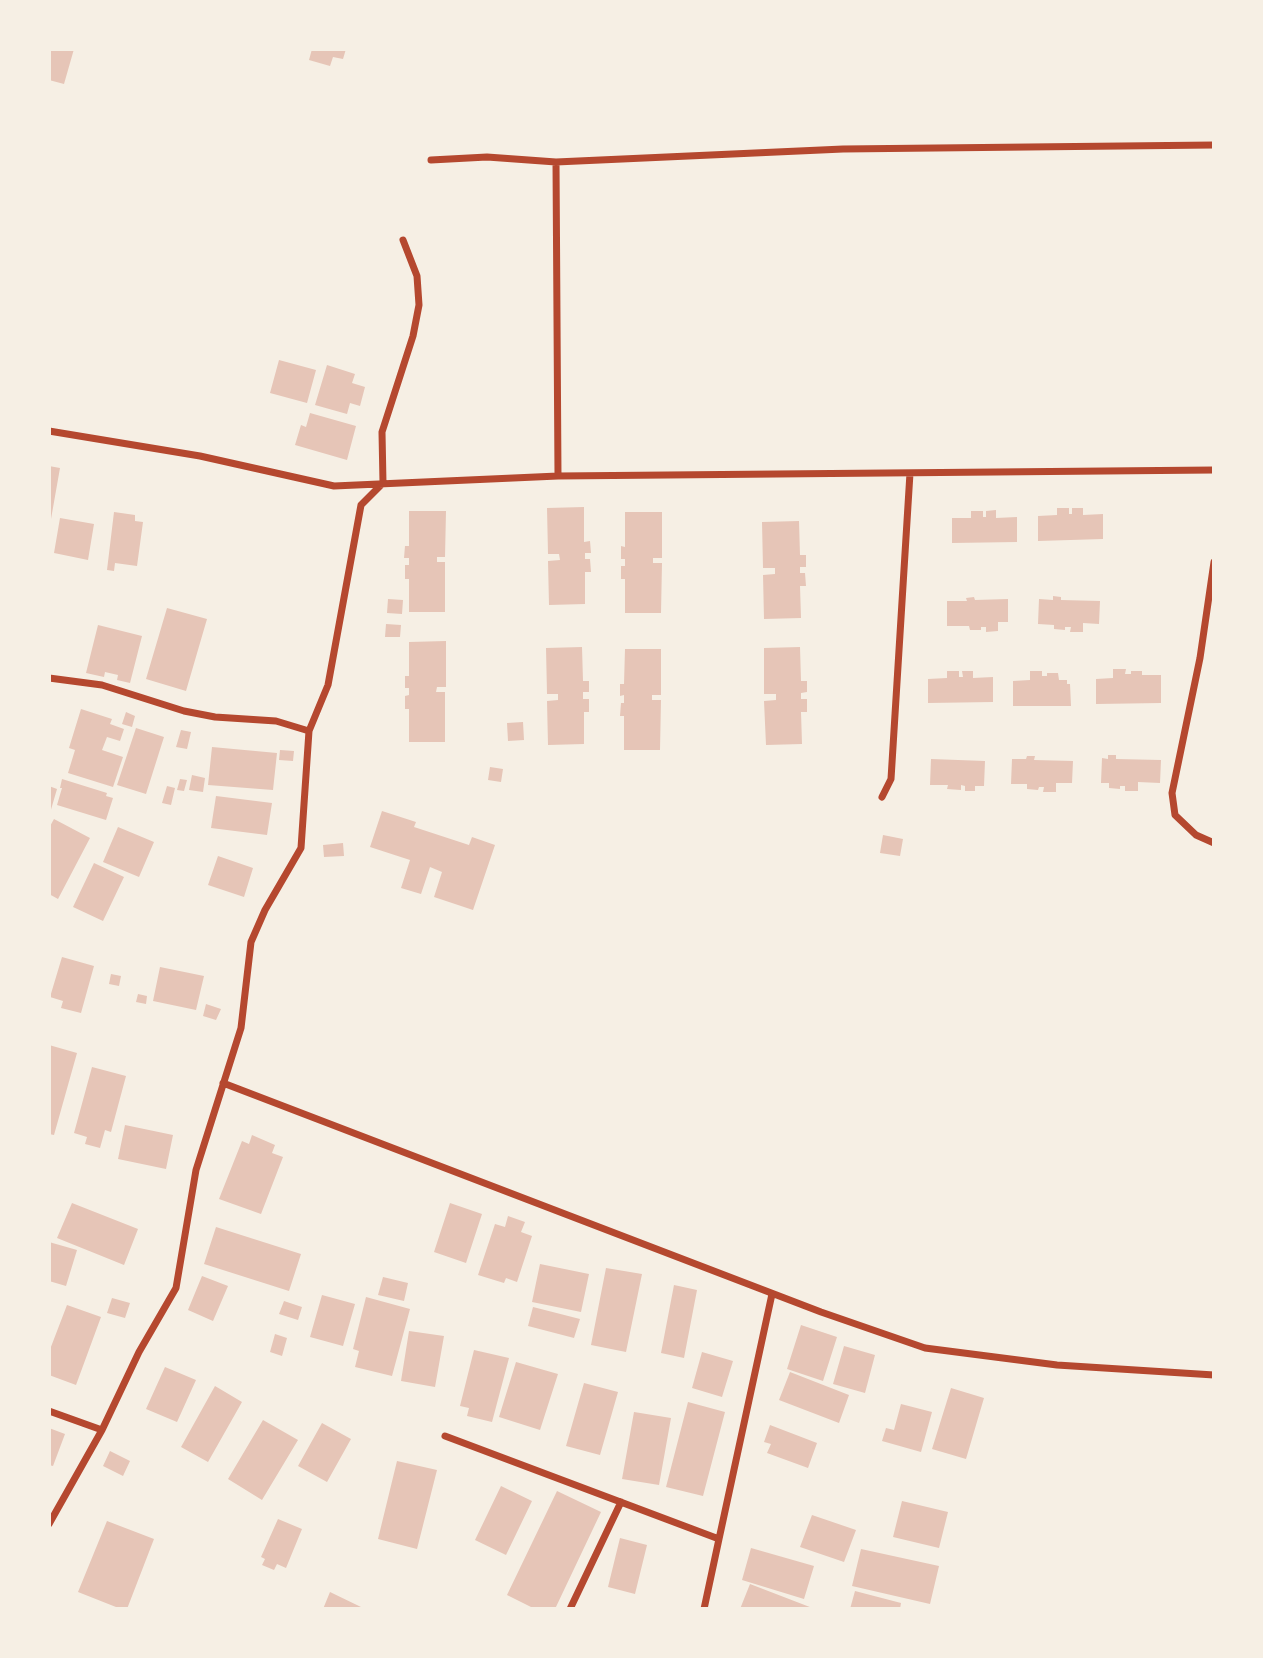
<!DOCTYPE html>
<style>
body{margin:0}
#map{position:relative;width:1263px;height:1658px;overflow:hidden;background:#f6efe4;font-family:Montserrat,sans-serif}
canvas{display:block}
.frame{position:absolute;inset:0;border:51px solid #f6efe4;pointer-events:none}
</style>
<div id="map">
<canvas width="1263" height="1658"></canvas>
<div class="frame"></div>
</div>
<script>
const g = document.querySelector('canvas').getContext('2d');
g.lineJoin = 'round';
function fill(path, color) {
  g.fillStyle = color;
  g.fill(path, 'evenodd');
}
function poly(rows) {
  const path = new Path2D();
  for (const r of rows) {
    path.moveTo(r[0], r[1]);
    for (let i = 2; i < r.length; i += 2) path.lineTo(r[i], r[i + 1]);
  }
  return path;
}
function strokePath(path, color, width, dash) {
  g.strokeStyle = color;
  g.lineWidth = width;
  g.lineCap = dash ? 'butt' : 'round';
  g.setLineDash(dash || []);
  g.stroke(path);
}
fill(poly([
 [49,49,74,49,64,84,49,80],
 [312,49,346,49,343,59,333,57,330,66,309,60],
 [279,360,316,370,307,403,270,393],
 [327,365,355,374,352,383,365,387,360,406,350,403,347,414,315,405],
 [310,413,356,426,347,460,295,445,301,425,306,427],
 [49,466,60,468,51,519,49,519],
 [584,507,584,542,590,541,591,553,585,553,585,559,590,559,591,572,585,572,585,604,549,605,548,561,560,560,559,554,548,554,547,508],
 [1057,508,1069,508,1069,514,1072,514,1072,508,1083,508,1083,515,1103,514,1103,539,1038,541,1038,516,1057,515],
 [996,510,996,518,1017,517,1017,542,952,543,952,518,971,518,971,511,983,511,983,517,986,517,986,511],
 [409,511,446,511,445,557,437,557,437,562,445,562,445,612,409,612,409,579,405,579,405,565,409,565,409,558,404,558,405,546,409,546],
 [114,512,135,515,135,521,143,522,137,566,115,563,114,571,107,570],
 [625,512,662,512,662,558,653,558,653,563,662,563,661,613,625,613,625,579,621,579,621,566,625,566,625,559,621,559,621,546,625,547],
 [60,518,94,524,88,560,54,553],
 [799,521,800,555,806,555,806,567,800,567,800,573,805,573,806,586,800,586,801,618,764,619,763,575,775,574,775,568,763,568,762,522],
 [1053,596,1061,597,1061,600,1100,601,1099,624,1083,623,1083,632,1070,632,1071,627,1065,627,1065,630,1054,629,1054,625,1038,624,1039,599,1053,600],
 [974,597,975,600,1008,599,1008,622,998,622,998,631,986,632,986,627,981,627,981,630,970,630,969,626,947,626,947,601,967,601,966,598],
 [388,599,403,600,402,614,387,613],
 [167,608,207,619,186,691,146,679],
 [386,624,401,625,400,637,385,637],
 [98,625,142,636,130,683,117,680,118,675,105,672,104,677,86,673],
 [446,641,446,687,437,687,436,692,445,692,445,742,409,742,409,709,405,709,405,696,409,695,409,688,405,688,405,676,409,676,409,642],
 [582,647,583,681,589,681,589,692,583,692,583,699,589,699,589,712,584,712,584,744,548,745,547,701,558,700,558,694,547,694,546,648],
 [800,647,801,681,807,681,807,692,801,693,801,699,807,699,807,712,801,712,802,744,766,745,764,701,776,700,776,694,764,694,764,648],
 [625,649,661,649,661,695,652,695,652,700,661,700,660,750,624,750,624,716,620,716,621,703,624,703,624,695,620,696,620,684,624,684],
 [1113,669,1126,669,1125,674,1131,674,1131,671,1142,671,1142,675,1161,675,1161,703,1096,704,1096,679,1113,678],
 [947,671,959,671,959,677,963,677,962,671,973,671,973,678,993,677,993,702,928,703,928,679,947,678],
 [1030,671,1042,671,1042,676,1047,676,1047,673,1058,673,1059,680,1067,680,1067,684,1070,684,1071,706,1013,706,1013,681,1030,680],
 [81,709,112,719,110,724,124,729,120,741,107,737,102,750,123,757,113,787,68,773,75,750,69,748],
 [126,712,135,716,132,727,122,724],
 [523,722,524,740,508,741,507,723],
 [136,728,164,737,146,794,117,785],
 [181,730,191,732,187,749,176,747],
 [212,747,277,753,273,790,208,785],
 [280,750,294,751,293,761,279,760],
 [1108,755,1116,755,1116,759,1161,760,1160,783,1138,782,1138,791,1125,791,1125,786,1120,786,1120,789,1109,788,1109,783,1101,783,1102,758,1108,759],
 [1027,756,1035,756,1034,760,1073,761,1072,783,1056,783,1056,792,1043,792,1044,787,1039,787,1038,790,1027,789,1027,784,1011,784,1012,759,1026,759],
 [931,759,985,761,984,786,975,786,975,791,965,791,965,786,961,785,961,790,947,789,948,785,930,785],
 [490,767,503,769,501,782,488,780],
 [192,775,205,778,203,792,189,790],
 [62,779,107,793,106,796,113,798,106,820,57,805,62,788,60,788],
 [180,779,187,780,184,791,177,790],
 [49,786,57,789,50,813,49,813],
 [167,786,175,788,171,805,162,803],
 [216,796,272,803,267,835,211,828],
 [382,811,416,822,414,827,469,845,472,837,495,845,473,910,434,897,442,872,430,867,421,894,401,888,410,860,370,847],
 [54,819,90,838,58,899,49,894,49,828],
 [118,827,154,842,139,877,103,862],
 [883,835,903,839,900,856,880,853],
 [343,843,344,856,324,857,323,845],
 [218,856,253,868,244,897,208,885],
 [94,863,124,877,103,921,73,907],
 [62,957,94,966,81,1013,61,1008,63,1001,50,997],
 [160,967,204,976,196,1010,153,1001],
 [111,974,121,976,119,986,109,984],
 [138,994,147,996,146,1004,136,1002],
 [206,1004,221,1009,216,1020,203,1016],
 [49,1045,77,1053,54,1135,49,1134],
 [92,1067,126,1076,111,1132,105,1130,100,1148,85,1144,87,1137,74,1133],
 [125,1125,173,1135,166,1169,118,1159],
 [252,1135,275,1145,272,1153,283,1157,261,1214,219,1199,242,1141,249,1144],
 [72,1203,138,1229,124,1265,57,1238],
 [450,1203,482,1214,466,1263,434,1252],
 [508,1216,525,1222,521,1232,532,1236,517,1282,506,1278,504,1283,478,1275,495,1224,505,1227],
 [216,1227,301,1254,289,1291,204,1264],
 [49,1242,77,1250,66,1286,49,1281],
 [540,1264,589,1274,581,1312,532,1302],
 [606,1268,642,1274,626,1352,591,1345],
 [202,1276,228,1286,213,1321,188,1310],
 [383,1277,408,1283,404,1301,378,1295],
 [674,1285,697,1290,684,1358,661,1353],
 [322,1295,355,1304,343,1346,310,1337],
 [366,1297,410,1309,392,1376,355,1367,359,1351,353,1349],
 [112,1298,130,1303,125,1318,107,1313],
 [284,1301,302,1307,298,1320,279,1314],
 [67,1305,101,1317,76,1385,49,1375,49,1352],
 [533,1307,580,1319,574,1338,528,1326],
 [801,1325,837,1337,823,1381,787,1369],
 [409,1331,444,1336,435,1387,401,1381],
 [275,1334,287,1338,282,1356,270,1352],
 [844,1346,875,1355,865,1393,833,1384],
 [474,1350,509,1358,492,1422,467,1416,469,1408,460,1406],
 [702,1352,733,1361,722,1397,692,1388],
 [516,1362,558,1374,540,1430,499,1417],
 [165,1367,196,1380,177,1422,146,1409],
 [790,1372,849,1395,839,1423,779,1400],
 [584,1383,618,1392,600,1455,566,1446],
 [215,1386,242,1402,208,1462,181,1447],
 [951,1388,984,1398,966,1459,932,1449],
 [688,1402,725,1412,703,1496,666,1487],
 [901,1404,932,1412,921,1452,882,1441,886,1428,894,1430],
 [634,1412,671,1418,659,1485,622,1479],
 [263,1420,298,1440,262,1500,228,1479],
 [322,1423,351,1439,327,1482,298,1466],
 [770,1425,817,1443,808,1468,767,1453,771,1444,764,1442],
 [49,1428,65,1434,53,1466,49,1465],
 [110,1451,130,1461,123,1476,103,1466],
 [397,1461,437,1470,417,1549,378,1539],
 [501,1486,532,1501,506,1555,475,1540],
 [557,1491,601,1512,555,1609,535,1609,507,1595],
 [902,1501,948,1512,939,1548,893,1537],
 [812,1515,856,1530,844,1562,800,1547],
 [278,1519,302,1529,286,1568,277,1564,274,1570,262,1565,265,1559,261,1557],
 [107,1521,154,1539,127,1609,121,1609,78,1592],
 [620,1538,647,1545,635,1594,608,1587],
 [751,1548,814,1566,804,1599,742,1580],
 [861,1549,939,1566,930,1604,852,1586],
 [750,1584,815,1609,740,1609],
 [855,1591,901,1603,900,1609,850,1609],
 [330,1592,361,1607,360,1609,323,1609]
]), '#e6c5b7');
strokePath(poly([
 [431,160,487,157,556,162,843,149,1214,145],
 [556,162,558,476],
 [49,431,200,456,334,486,558,476,1214,470],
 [1214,562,1200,658,1172,793,1175,815,1196,835,1214,843],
 [49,678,102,685,184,711,215,717,276,721,309,731],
 [882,797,891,779,910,473],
 [223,1083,821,1312,925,1348,1057,1365,1214,1375],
 [49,1411,102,1430],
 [445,1436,719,1539,772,1294],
 [49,1524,102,1430,139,1352,176,1288,196,1170,241,1028,251,942,265,910,301,848,309,731,328,685,361,505,383,483,382,432,413,336,419,305,417,276,403,240],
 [570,1609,621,1502],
 [704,1609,719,1539]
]), '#b5482f', 7);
</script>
